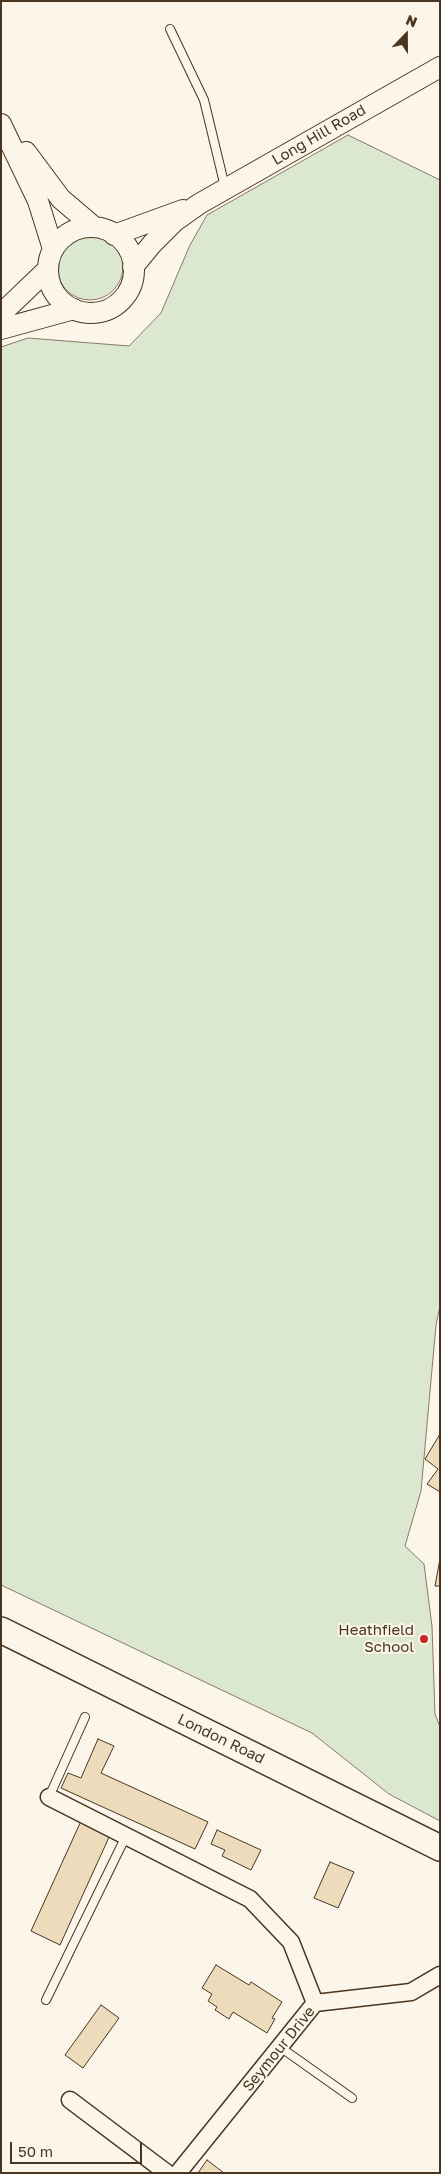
<!DOCTYPE html>
<style>
body{margin:0}
#map{position:relative;width:441px;height:2174px;overflow:hidden;background:#fbf6e9;font-family:"Golos Text",sans-serif}
canvas{display:block}
.frame{position:absolute;inset:0;border:2px solid #4a3520;pointer-events:none}
.north{position:absolute;left:381px;top:10px;width:50px;height:50px;-webkit-text-stroke:4px #fbf6e9;paint-order:stroke;rotate:22deg;font-size:14px;font-weight:700;line-height:20px;text-align:center;color:#4a3520}
.north::after{content:'';display:block;margin:auto;width:18px;height:22px;background:#4a3520;clip-path:polygon(50% 0,100% 100%,50% 72%,0 100%)}
.scale{position:absolute;left:10px;top:2142px;width:132px;height:22px;box-sizing:border-box;border:2px solid #4a3520;border-top:0;padding-left:6px;font-size:15px;line-height:18px;white-space:nowrap;color:#4a3520;-webkit-text-stroke:4px #fbf6e9;paint-order:stroke}
</style>
<div id="map">
<canvas width="441" height="2174"></canvas>
<div class="frame"></div>
<div class="north">N</div>
<div class="scale">50 m</div>
</div>
<script>
const g = document.querySelector('canvas').getContext('2d');
g.lineJoin = 'round';
function fill(path, color) {
  g.fillStyle = color;
  g.fill(path, 'evenodd');
}
function poly(rows) {
  const path = new Path2D();
  for (const r of rows) {
    if (r.length === 3) {
      path.moveTo(r[0] + r[2], r[1]);
      path.arc(r[0], r[1], r[2], 0, 2 * Math.PI);
      continue;
    }
    path.moveTo(r[0], r[1]);
    for (let i = 2; i < r.length; i += 2) path.lineTo(r[i], r[i + 1]);
  }
  return path;
}
function strokePath(path, color, width, dash) {
  g.strokeStyle = color;
  g.lineWidth = width;
  g.lineCap = dash ? 'butt' : 'round';
  g.setLineDash(dash || []);
  g.stroke(path);
}
function label(font, color, halo, rows, align = 'center') {
  g.font = font + ' "Golos Text",sans-serif';
  g.lineWidth = 4;
  g.setLineDash([]);
  g.textBaseline = 'middle';
  g.strokeStyle = halo;
  g.fillStyle = color;
  for (const [text, x, y, turn = 0] of rows) {
    g.save();
    g.translate(x, y);
    g.rotate((+turn || 0) * Math.PI / 180);
    g.textAlign = isNaN(turn) ? turn : align;
    if (halo) g.strokeText(text, 0, 0);
    g.fillText(text, 0, 0);
    g.restore();
  }
}
const green = poly([
 [348,135,440,180,440,1306,436,1325,421,1491,405,1546,424,1564,432,1626,435,1714,440,1727,440,1821,389,1794,312,1733,1,1585,1,347,28,338,129,346,161,313,190,245,207,215,348,135],
 [90,267,33]
]);
fill(green, '#dce7d0');
strokePath(green, '#887966', 1);
const building = poly([
 [440,1434,440,1492,427,1484,438,1469,425,1459,440,1434],
 [440,1559,440,1586,435,1586,440,1559],
 [98,1739,114,1746,101,1773,208,1822,195,1849,61,1788,68,1773,81,1778,98,1739],
 [81,1821,110,1835,60,1945,31,1931,81,1821],
 [217,1830,261,1850,251,1870,222,1856,225,1850,211,1844,217,1830],
 [330,1862,354,1872,338,1908,314,1898,330,1862],
 [216,1965,249,1985,251,1982,282,2002,272,2018,275,2019,267,2033,233,2012,229,2019,215,2010,217,2007,208,2001,212,1994,202,1988,216,1965],
 [101,2005,119,2018,83,2068,65,2055,101,2005],
 [207,2160,224,2173,198,2173,207,2160]
]);
fill(building, '#ecdcbc');
strokePath(building, '#4a3520', 1);
const service = poly([
 [170,29,204,100,225,187],
 [49,1797,85,1717],
 [46,2000,126,1836],
 [280,2047,352,2098]
]);
const minor = poly([
 [49,1797,250,1899,291,1942,315,2003],
 [70,2100,167,2173],
 [178,2173,315,2003,411,1992,440,1975]
]);
const tertiary = poly([
 [1,124,38,201,53,249],
 [26,152,61,199,94,227],
 [91,270,43],
 [114,235,183,210],
 [133,267,152,244,175,221,199,204,440,67],
 [1,314,47,270],
 [1,329,74,309]
]);
const primary = poly([
 [1,1630,440,1848]
]);
strokePath(service, '#4a3520', 10);
strokePath(minor, '#4a3520', 19);
strokePath(tertiary, '#4a3520', 22);
strokePath(primary, '#4a3520', 28);
strokePath(service, '#fbf6e9', 8);
strokePath(minor, '#fbf6e9', 16);
strokePath(tertiary, '#fbf6e9', 20);
strokePath(primary, '#fbf6e9', 25);
for (const [x, y, r, color] of [
 [424,1639,5,"#c62828"]
]) {
  const dot = new Path2D();
  dot.arc(x, y, r, 0, 2 * Math.PI);
  g.fillStyle = color;
  g.fill(dot);
  strokePath(dot, '#fbf6e9', 2);
}
label('15px', '#4a3520', '#fbf6e9', [
 ["Long Hill Road",319,135,-30],
 ["London Road",221,1739,26],
 ["Seymour Drive",279,2049,-51]
]);
label('15px', '#4a3520', '#fbf6e9', [
 ["Heathfield",414,1630],
 ["School",414,1647]
], 'right');
</script>
